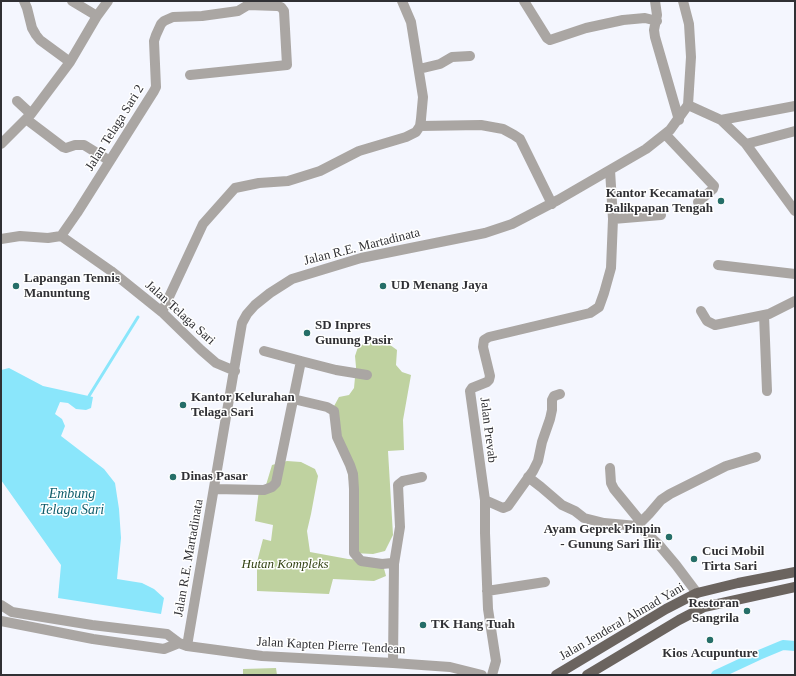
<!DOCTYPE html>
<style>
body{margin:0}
#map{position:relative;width:796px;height:676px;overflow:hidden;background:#f4f6fe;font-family:Georgia,serif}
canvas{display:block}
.frame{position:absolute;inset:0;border:2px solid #303034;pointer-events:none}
</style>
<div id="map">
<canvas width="796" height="676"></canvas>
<div class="frame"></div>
</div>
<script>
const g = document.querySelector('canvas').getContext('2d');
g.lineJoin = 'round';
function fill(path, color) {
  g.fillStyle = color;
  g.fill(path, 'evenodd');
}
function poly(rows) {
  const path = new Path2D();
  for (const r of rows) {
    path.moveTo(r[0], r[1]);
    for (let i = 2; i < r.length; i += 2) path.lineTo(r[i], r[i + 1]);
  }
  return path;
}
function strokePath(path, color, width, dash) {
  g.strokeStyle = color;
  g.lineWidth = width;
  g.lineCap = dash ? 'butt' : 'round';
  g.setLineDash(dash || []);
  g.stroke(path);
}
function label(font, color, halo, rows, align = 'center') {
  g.font = font + ' Georgia,serif';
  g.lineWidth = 3;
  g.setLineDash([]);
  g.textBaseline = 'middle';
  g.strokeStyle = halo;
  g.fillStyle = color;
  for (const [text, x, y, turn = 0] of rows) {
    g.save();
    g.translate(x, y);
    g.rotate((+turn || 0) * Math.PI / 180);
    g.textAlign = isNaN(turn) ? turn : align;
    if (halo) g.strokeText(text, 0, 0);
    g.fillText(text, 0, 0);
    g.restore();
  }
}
fill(poly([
 [386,342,397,350,396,365,402,372,411,375,403,420,404,450,388,451,393,535,385,551,373,554,353,553,349,481,346,458,333,408,339,397,349,395,354,388,356,367,355,356,358,347,365,343],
 [287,461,301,462,315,469,318,476,311,514,307,531,310,552,348,559,382,561,386,576,374,581,333,579,329,594,257,591,257,562,263,539,271,541,273,525,255,521,259,490,266,485,272,465],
 [276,668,277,675,243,675,243,669]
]), '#bfd2a0');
fill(poly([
 [9,368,43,386,93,397,91,408,86,410,76,409,68,403,60,402,55,414,62,419,65,426,61,436,104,469,115,483,119,509,121,538,117,579,142,583,154,589,164,598,161,614,58,598,61,565,1,480,1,370]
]), '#8ae6fb');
strokePath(poly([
 [89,396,138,317]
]), '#8ae6fb', 3);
strokePath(poly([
 [716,675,759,655,783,645,795,646]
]), '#8ae6fb', 10);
strokePath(poly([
 [24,1,27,8,32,28,36,35,40,40,70,62],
 [72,1,97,16],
 [524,1,547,38,550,40,586,28,623,20,645,18,657,21],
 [655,1,657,15,654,30,655,37,679,120],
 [419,69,440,64,452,57,470,56],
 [190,75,287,65,284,11,281,7,277,6,248,5],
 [17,101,31,114],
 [688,105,721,120,746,144,795,211],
 [26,119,63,147,66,148,75,145,84,145,110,161],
 [721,120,795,106],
 [420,126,481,125,503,129,514,135,520,139,552,204],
 [665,134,714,186,713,189,698,202],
 [1,144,31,114,70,62,97,16,108,1],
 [746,144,795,131],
 [613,219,661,215],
 [61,236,77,213,154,91,156,87,154,41,156,35,161,24,164,21,173,17,202,16,238,11,248,5,250,1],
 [1,239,20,236,48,238,61,236,111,271,162,312,201,350,216,363,235,371],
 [718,265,795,274],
 [701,311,707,321,715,325,769,314,795,301],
 [162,312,203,224,235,188,259,183,288,181,320,171,359,151,406,137,416,132,420,126,421,119,423,97,411,22,402,1],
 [764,315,767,391],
 [264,351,301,361],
 [293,399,327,407,334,411,337,437,350,465,353,474,354,489,354,553,361,561,382,564,392,563,394,564],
 [610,468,611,483,614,489,641,522],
 [528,477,541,487,562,505,575,511,584,518,604,523,637,526,644,531,660,546,676,565,697,593],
 [214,489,264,490,272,487,276,483,301,361,336,370,367,375],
 [485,500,503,508,508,506,533,471,538,461,542,442,550,419,552,410,552,400,554,396,560,394],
 [637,526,649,514,661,500,670,494,726,466,756,457],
 [487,591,545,582],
 [1,605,12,612,92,625,167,634,179,643,187,646,262,656,393,663,450,667,482,675],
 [1,621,93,639,164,649,179,643],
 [187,646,242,323,247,314,255,305,270,293,292,279,361,258,485,233,512,224,558,200,646,149,670,130,688,105,691,57,689,24,683,1],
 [393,663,394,564,400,527,398,485,403,481,422,477],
 [492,675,496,661,488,609,485,533,485,500,470,391,472,388,487,382,489,380,490,376,483,347,484,340,489,337,590,313,599,307,604,293,611,268,613,219,610,170]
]), '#aaa6a3', 10);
strokePath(poly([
 [556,675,666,609,697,593,738,583,795,572],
 [587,675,679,620,704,607,795,587]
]), '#6b645f', 10);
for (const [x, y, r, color] of [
 [721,201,4,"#256e68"],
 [16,286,4,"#256e68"],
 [383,286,4,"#256e68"],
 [307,333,4,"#256e68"],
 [183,405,4,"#256e68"],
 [173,477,4,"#256e68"],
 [669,537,4,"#256e68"],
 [694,559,4,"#256e68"],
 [747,611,4,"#256e68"],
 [423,625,4,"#256e68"],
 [710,640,4,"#256e68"]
]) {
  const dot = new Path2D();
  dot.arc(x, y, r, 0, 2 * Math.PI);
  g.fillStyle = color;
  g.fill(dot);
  strokePath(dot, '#fff', 1.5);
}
label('13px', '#303034', '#fff', [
 ["Jalan Telaga Sari 2",115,128,-58],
 ["Jalan R.E. Martadinata",362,247,-14],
 ["Jalan Telaga Sari",180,313,42],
 ["Jalan Prevab",488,430,83],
 ["Jalan R.E. Martadinata",189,558,-80],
 ["Jalan Jenderal Ahmad Yani",622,622,-30],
 ["Jalan Kapten Pierre Tendean",331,646,3]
]);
label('bold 13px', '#303034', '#fff', [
 ["Kantor Kecamatan",713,194,"right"],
 ["Balikpapan Tengah",713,209,"right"],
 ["Lapangan Tennis",24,279],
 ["Manuntung",24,294],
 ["UD Menang Jaya",391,286],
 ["SD Inpres",315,326],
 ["Gunung Pasir",315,341],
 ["Kantor Kelurahan",191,398],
 ["Telaga Sari",191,413],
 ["Dinas Pasar",181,477],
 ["Ayam Geprek Pinpin",661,530,"right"],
 ["- Gunung Sari Ilir",661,545,"right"],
 ["Cuci Mobil",702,552],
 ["Tirta Sari",702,567],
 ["Restoran",739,604,"right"],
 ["Sangrila",739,619,"right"],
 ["TK Hang Tuah",431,625],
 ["Kios Acupunture",710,654,"center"]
], 'left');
label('italic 13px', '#324212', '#fff', [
 ["Hutan Kompleks",285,565]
]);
label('italic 14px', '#115f6d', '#fff', [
 ["Embung",72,494],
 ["Telaga Sari",72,510]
]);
</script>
